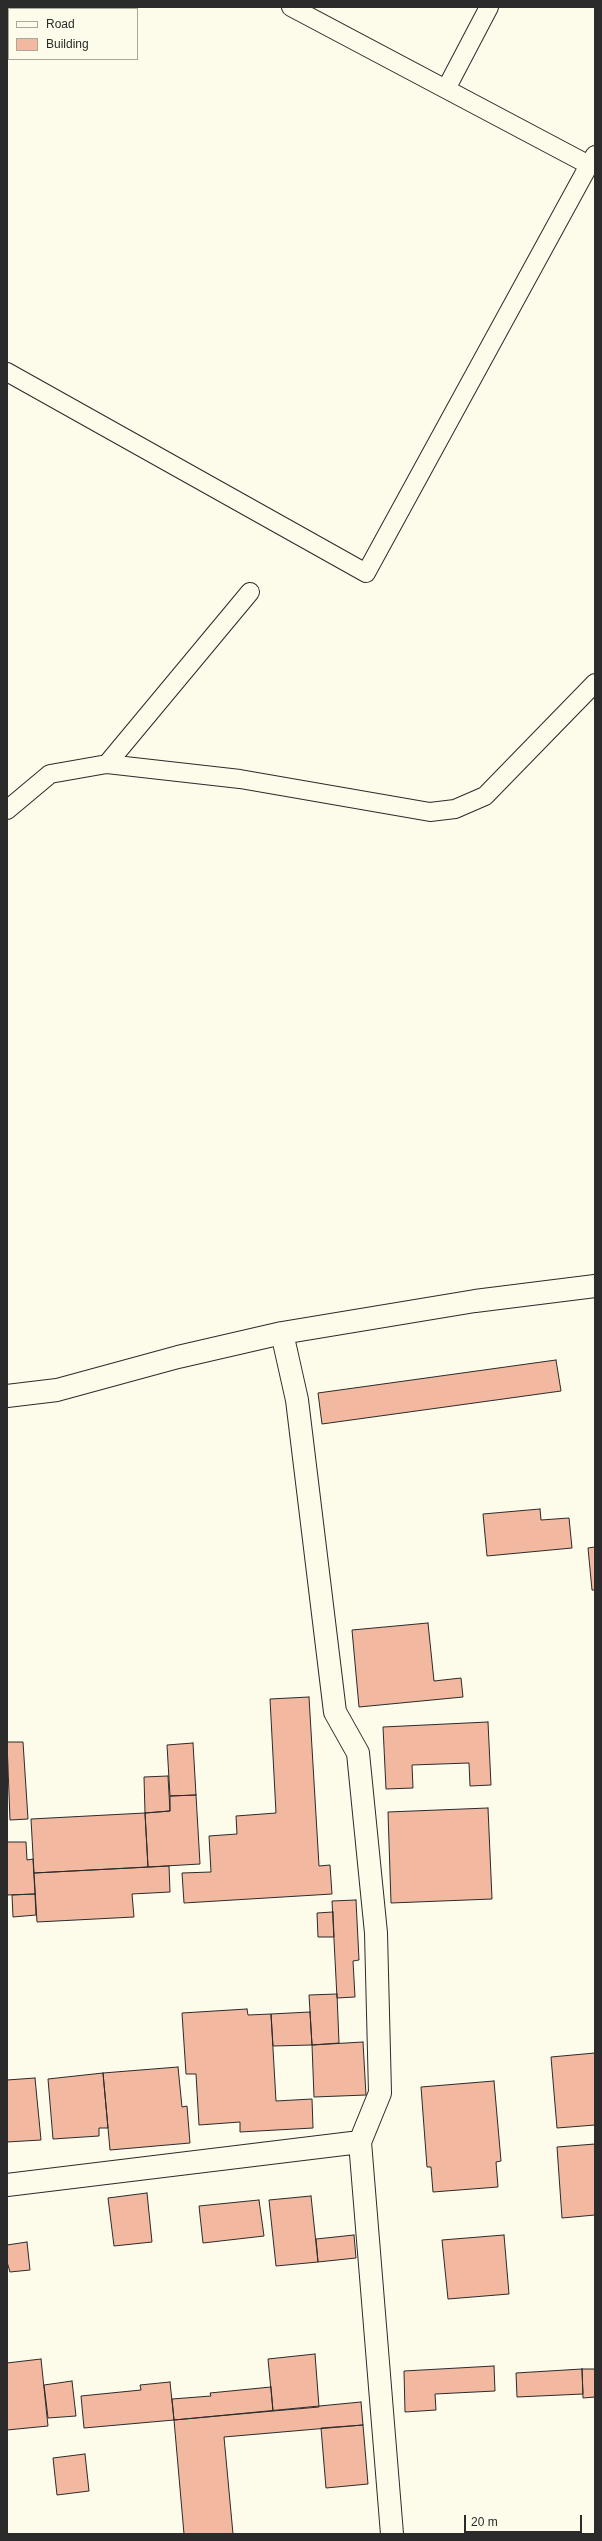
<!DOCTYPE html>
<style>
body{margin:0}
#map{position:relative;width:602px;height:2541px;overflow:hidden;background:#fdfbea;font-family:Helvetica,sans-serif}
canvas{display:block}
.frame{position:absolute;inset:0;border:8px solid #2b2b2b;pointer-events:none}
.legend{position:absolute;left:8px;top:8px;width:130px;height:52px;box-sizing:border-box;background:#fdfbea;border:1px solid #a9a89e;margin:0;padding:5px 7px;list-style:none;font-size:12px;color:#2b2b2b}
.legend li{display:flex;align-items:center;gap:8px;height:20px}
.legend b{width:20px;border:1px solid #a9a89e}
.scale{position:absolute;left:464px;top:2515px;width:118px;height:18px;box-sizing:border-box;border:2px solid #2b2b2b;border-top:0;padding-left:5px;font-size:12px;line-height:14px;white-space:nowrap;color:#2b2b2b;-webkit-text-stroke:3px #fdfbea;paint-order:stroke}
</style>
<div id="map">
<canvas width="602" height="2541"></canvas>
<div class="frame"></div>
<ul class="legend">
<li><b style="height:5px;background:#fdfbea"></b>Road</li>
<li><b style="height:11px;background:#f2b8a0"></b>Building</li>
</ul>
<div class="scale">20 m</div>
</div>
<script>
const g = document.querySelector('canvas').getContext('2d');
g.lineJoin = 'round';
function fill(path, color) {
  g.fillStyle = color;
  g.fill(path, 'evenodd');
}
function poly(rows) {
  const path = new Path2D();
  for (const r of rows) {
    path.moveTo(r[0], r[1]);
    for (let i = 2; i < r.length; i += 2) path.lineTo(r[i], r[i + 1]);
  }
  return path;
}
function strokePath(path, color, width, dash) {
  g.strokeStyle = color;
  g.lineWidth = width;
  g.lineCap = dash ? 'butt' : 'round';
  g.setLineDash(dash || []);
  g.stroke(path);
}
const building = poly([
 [556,1360,561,1391,322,1424,318,1393,556,1360],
 [540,1509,541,1520,569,1518,572,1548,487,1556,483,1514,540,1509],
 [595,1547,595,1590,592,1590,588,1548,595,1547],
 [428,1623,434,1681,461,1678,463,1697,359,1707,352,1630,428,1623],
 [309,1697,319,1866,330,1865,332,1894,184,1903,182,1873,211,1872,209,1836,237,1834,236,1816,276,1813,270,1699,309,1697],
 [488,1722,491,1785,470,1786,469,1763,412,1765,413,1788,386,1789,383,1727,488,1722],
 [7,1742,23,1742,28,1819,10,1820,7,1742],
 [193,1743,196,1795,170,1796,167,1745,193,1743],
 [168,1776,170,1811,145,1813,144,1777,168,1776],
 [196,1795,200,1864,148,1867,145,1813,170,1811,170,1796,196,1795],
 [488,1808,492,1899,391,1903,388,1812,488,1808],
 [145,1813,148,1867,34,1873,31,1819,145,1813],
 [7,1842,26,1842,27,1860,33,1859,35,1894,7,1895,7,1842],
 [169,1866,170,1892,132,1894,134,1917,37,1922,34,1873,169,1866],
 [35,1894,36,1915,13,1917,12,1895,35,1894],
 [356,1900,359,1960,353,1961,355,1997,337,1998,332,1901,356,1900],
 [333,1912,334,1937,318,1937,317,1913,333,1912],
 [337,1994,339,2043,312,2045,309,1995,337,1994],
 [247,2009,248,2015,271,2014,276,2101,312,2099,313,2128,240,2132,240,2122,199,2125,196,2074,186,2074,182,2013,247,2009],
 [310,2012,312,2045,273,2046,271,2014,310,2012],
 [363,2042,366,2095,314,2097,312,2045,363,2042],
 [595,2053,595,2125,557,2128,551,2057,595,2053],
 [178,2067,182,2107,187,2106,190,2143,110,2150,103,2073,178,2067],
 [103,2073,108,2128,99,2128,99,2136,53,2139,48,2079,103,2073],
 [35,2078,41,2140,7,2142,7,2080,35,2078],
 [494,2081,501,2161,496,2162,498,2187,433,2192,431,2167,427,2167,421,2087,494,2081],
 [595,2144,595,2215,562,2218,557,2147,595,2144],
 [147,2193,152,2242,114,2246,108,2198,147,2193],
 [311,2196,318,2262,276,2266,269,2200,311,2196],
 [259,2200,264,2236,203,2243,199,2206,259,2200],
 [354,2235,356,2258,318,2262,316,2239,354,2235],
 [504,2235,509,2294,448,2299,442,2240,504,2235],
 [27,2242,30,2270,10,2272,7,2262,7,2245,27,2242],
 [315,2354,319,2407,273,2411,268,2359,315,2354],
 [41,2359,48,2426,7,2430,7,2363,41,2359],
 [494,2366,495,2391,435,2394,436,2410,405,2412,404,2371,494,2366],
 [582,2369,583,2394,517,2397,516,2373,582,2369],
 [582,2369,595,2369,595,2397,583,2398,582,2369],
 [72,2381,76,2416,48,2418,44,2385,72,2381],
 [170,2382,174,2420,84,2428,81,2396,141,2390,140,2385,170,2382],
 [271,2387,273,2411,174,2420,172,2399,211,2396,210,2393,271,2387],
 [361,2402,363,2425,224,2437,233,2534,184,2534,174,2420,361,2402],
 [363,2425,368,2484,326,2488,321,2428,363,2425],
 [85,2454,89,2491,57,2495,53,2458,85,2454]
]);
fill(building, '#f2b8a0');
strokePath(building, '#2b2b2b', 1);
const service = poly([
 [291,7,589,165,595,155],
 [446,89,489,7],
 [7,372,366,573,589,165],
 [107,764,250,592],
 [7,810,50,774,107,764,240,779,430,812,455,809,485,796,595,683]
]);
const minor = poly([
 [282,1333,297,1400,335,1712,358,1753,376,1933,380,2093,360,2142,392,2534],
 [7,1396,57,1390,178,1357,282,1333,475,1301,595,1286],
 [7,2185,360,2142]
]);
strokePath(service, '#2b2b2b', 20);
strokePath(minor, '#2b2b2b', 24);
strokePath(service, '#fdfbea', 18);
strokePath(minor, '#fdfbea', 22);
</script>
